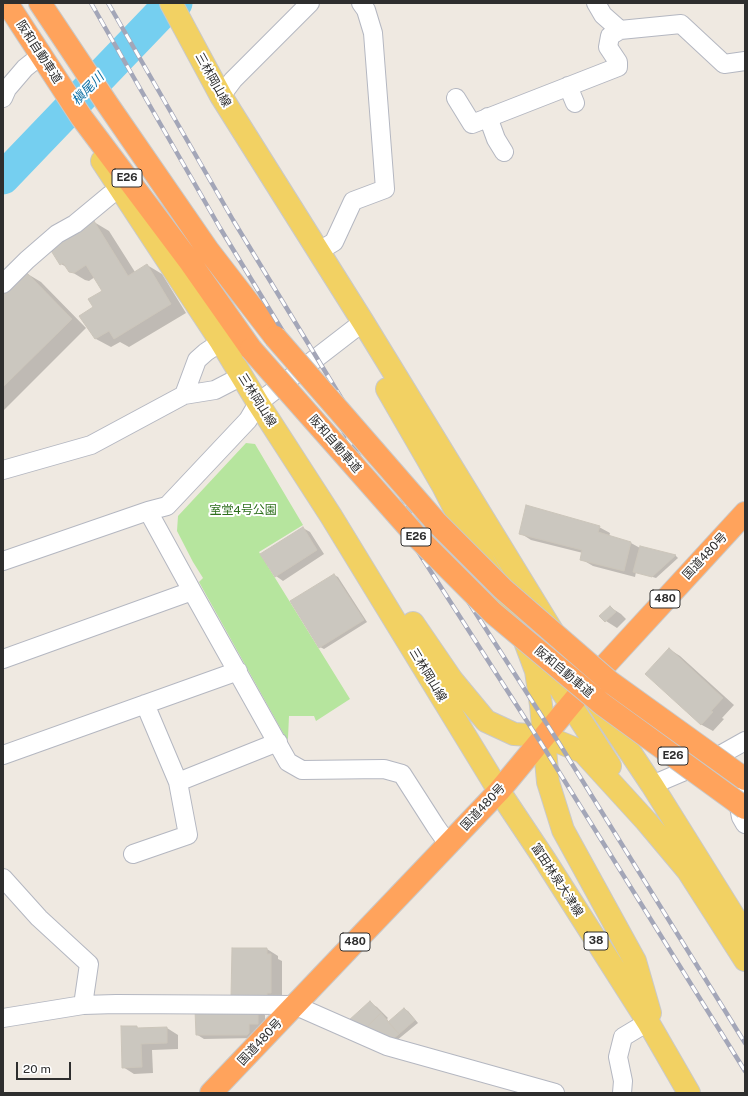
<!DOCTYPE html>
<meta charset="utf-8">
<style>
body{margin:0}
#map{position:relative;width:748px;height:1096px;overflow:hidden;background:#efe9e1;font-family:"Public Sans",sans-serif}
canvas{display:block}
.frame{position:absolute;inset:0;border:4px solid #2e2e2e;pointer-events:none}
.scale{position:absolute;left:16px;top:1062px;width:55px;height:18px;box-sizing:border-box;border:2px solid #2e2e2e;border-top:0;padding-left:5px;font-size:12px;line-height:14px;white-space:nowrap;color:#2e2e2e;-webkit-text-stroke:3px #fff;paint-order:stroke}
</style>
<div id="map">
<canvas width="748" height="1096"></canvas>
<div class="frame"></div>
<div class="scale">20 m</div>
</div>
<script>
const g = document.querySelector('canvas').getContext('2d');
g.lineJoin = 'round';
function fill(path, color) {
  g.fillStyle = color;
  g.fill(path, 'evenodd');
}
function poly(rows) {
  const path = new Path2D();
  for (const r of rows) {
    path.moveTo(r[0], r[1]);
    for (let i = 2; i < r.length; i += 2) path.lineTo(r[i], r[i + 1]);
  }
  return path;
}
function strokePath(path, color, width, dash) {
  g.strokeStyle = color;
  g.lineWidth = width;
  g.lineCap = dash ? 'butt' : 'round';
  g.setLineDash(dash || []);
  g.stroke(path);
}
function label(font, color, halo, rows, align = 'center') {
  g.font = font + ' "Public Sans","Noto Sans JP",sans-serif';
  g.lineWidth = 4;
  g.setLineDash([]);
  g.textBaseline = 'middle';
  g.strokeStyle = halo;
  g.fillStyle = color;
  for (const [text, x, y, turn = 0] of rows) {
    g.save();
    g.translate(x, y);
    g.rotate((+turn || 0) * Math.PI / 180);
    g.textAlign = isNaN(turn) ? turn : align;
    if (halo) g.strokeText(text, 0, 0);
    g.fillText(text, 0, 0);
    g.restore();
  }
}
fill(poly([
 [246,443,255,444,303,525,259,552,350,699,316,721,314,716,289,716,288,738,287,740,199,582,203,578,193,562,177,531,178,516]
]), '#b6e59e');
fill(poly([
 [94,222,109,231,135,272,147,265,162,274,186,313,129,347,120,342,111,347,96,339,81,316,94,307,104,291,95,277,89,281,85,280,70,271,68,268,61,264],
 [26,273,41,282,86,328,3,411,3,296],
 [599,527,610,533,609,537,631,543,640,548,641,547,676,556,678,558,656,578,636,572,635,577,593,566,581,559,583,553,531,540,520,533],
 [303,528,310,532,324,554,283,581,276,576],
 [334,575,338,577,367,622,324,649,320,647],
 [610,607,621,614,626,619,617,628,606,621],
 [669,649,680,656,734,705,722,718,724,719,713,731,702,725,646,674],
 [267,949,278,956,278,959,282,961,282,999,244,1003],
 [370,1003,377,1007,388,1018,387,1019,389,1022,404,1009,408,1011,418,1023,396,1041,373,1032],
 [258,1010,265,1015,265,1028,256,1028,256,1037,255,1038,204,1039,196,1034],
 [137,1027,139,1029,167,1028,178,1035,178,1049,152,1050,153,1073,134,1074,123,1067]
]), '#0003');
strokePath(poly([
 [3,178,164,10,176,3]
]), '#75cff0', 33);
const building = poly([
 [94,221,128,276,147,264,171,304,114,339,109,331,95,339,79,316,93,307,88,299,102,291,86,265,74,273,69,272,63,263,60,265,50,249,94,221],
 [26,272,72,319,3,387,3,295,26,272],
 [526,505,600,526,598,532,631,542,624,571,580,560,582,550,519,534,526,505],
 [303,527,317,550,275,577,260,554,303,527],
 [640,546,676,555,652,577,633,572,640,546],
 [334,574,364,620,319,648,290,601,334,574],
 [610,606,616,612,605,622,599,616,610,606],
 [669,648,723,698,711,711,713,712,701,725,645,674,669,648],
 [232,948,267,948,267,954,271,954,271,993,267,993,267,997,231,997,232,948],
 [370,1001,381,1013,365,1029,348,1021,370,1001],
 [404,1008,415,1020,399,1034,388,1022,404,1008],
 [258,1009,258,1024,249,1024,249,1033,247,1035,196,1035,195,1010,258,1009],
 [381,1013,399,1034,392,1040,365,1029,381,1013],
 [121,1026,137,1026,137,1028,167,1027,167,1043,141,1044,142,1067,122,1068,121,1026]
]);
fill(building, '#cbc7bf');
strokePath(building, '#cbc5ba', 1);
const minor = poly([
 [596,3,603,15,620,30,681,24,724,64,745,61],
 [568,86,575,103],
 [221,96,233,80,310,3],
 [3,98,7,89,25,68,35,60],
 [456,98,472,124,618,67,618,62,608,47,610,36,620,30],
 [488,117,496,139,504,152],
 [319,251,334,242,353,201,385,189,373,33,366,10,361,3],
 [3,284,27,260,57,234,75,224,110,195],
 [363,322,258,403,248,420,167,506,148,511,192,591,288,762,302,770,384,769,402,774,436,827,448,844],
 [184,395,197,360,206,352,221,342],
 [3,470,91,445,184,395,215,390,242,376],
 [3,561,148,511],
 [3,659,192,591],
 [3,755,238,671],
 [713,759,745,741],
 [178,782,278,742],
 [652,785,713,759,731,775,735,786,741,817,745,824],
 [133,854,188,835,178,782,145,704],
 [3,878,39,918,89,964,83,1005],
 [3,1018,83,1005,116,1004,294,1005,387,1046,555,1093],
 [622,1093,623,1081,618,1057,623,1037,648,1022]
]);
const major = poly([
 [171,3,221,96,363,322,586,686,652,785,745,934],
 [102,161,221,342,258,403,331,516,499,791,545,860,648,1022,689,1093],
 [387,389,443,486,462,523,517,620,536,671,541,705,548,782,563,830,635,961,650,1013],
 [413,623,452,680,486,721,514,734,544,736,583,752,646,821,688,871,745,960],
 [538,654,610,766]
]);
const highway = poly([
 [7,3,82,118,190,262,251,349],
 [40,3,108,105,208,250,275,337],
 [211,1093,499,791,586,686,745,513]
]);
strokePath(minor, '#b4b7c1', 20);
strokePath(major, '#c9c9c9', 24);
strokePath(highway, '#c9c9c9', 24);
strokePath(minor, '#fff', 18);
strokePath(major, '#f2d163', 22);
strokePath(highway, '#ffa35c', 22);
const rail = poly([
 [91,3,220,228,394,514,546,751,745,1071],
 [108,3,233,220,407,506,559,743,745,1043]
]);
strokePath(rail, '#a3a6b8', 4.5);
strokePath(rail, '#fff', 3, [9]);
const highwayBridge = poly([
 [275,337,436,522,503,589,610,682,745,779],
 [251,349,417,537,493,613,602,704,745,808]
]);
strokePath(highwayBridge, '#c9c9c9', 24, []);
strokePath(highwayBridge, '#ffa35c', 22);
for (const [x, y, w] of [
 [127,178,30],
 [416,537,30],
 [665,599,30],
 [673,756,30],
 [596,941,24],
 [355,942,30]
]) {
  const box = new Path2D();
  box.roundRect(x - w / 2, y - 9, w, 18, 3);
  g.fillStyle = '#fff';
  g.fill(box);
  strokePath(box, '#2e2e2e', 1);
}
label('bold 11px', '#2e2e2e', null, [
 ["E26",127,178],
 ["E26",416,537],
 ["480",665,599],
 ["E26",673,756],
 ["38",596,941],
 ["480",355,942]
]);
label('12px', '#2e2e2e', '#fff', [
 ["阪和自動車道",39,52,57],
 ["三林岡山線",213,80,61],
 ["三林岡山線",257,400,58],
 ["阪和自動車道",335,444,49],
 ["国道480号",705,556,-47],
 ["阪和自動車道",564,672,40],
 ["三林岡山線",428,675,59],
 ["国道480号",483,807,-47],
 ["富田林泉大津線",557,880,57],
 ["国道480号",260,1042,-47]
]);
label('12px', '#2c6e1b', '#fff', [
 ["室堂4号公園",243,510]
]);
label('italic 13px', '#0d6fa3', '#fff', [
 ["槇尾川",88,89,-46]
]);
</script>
